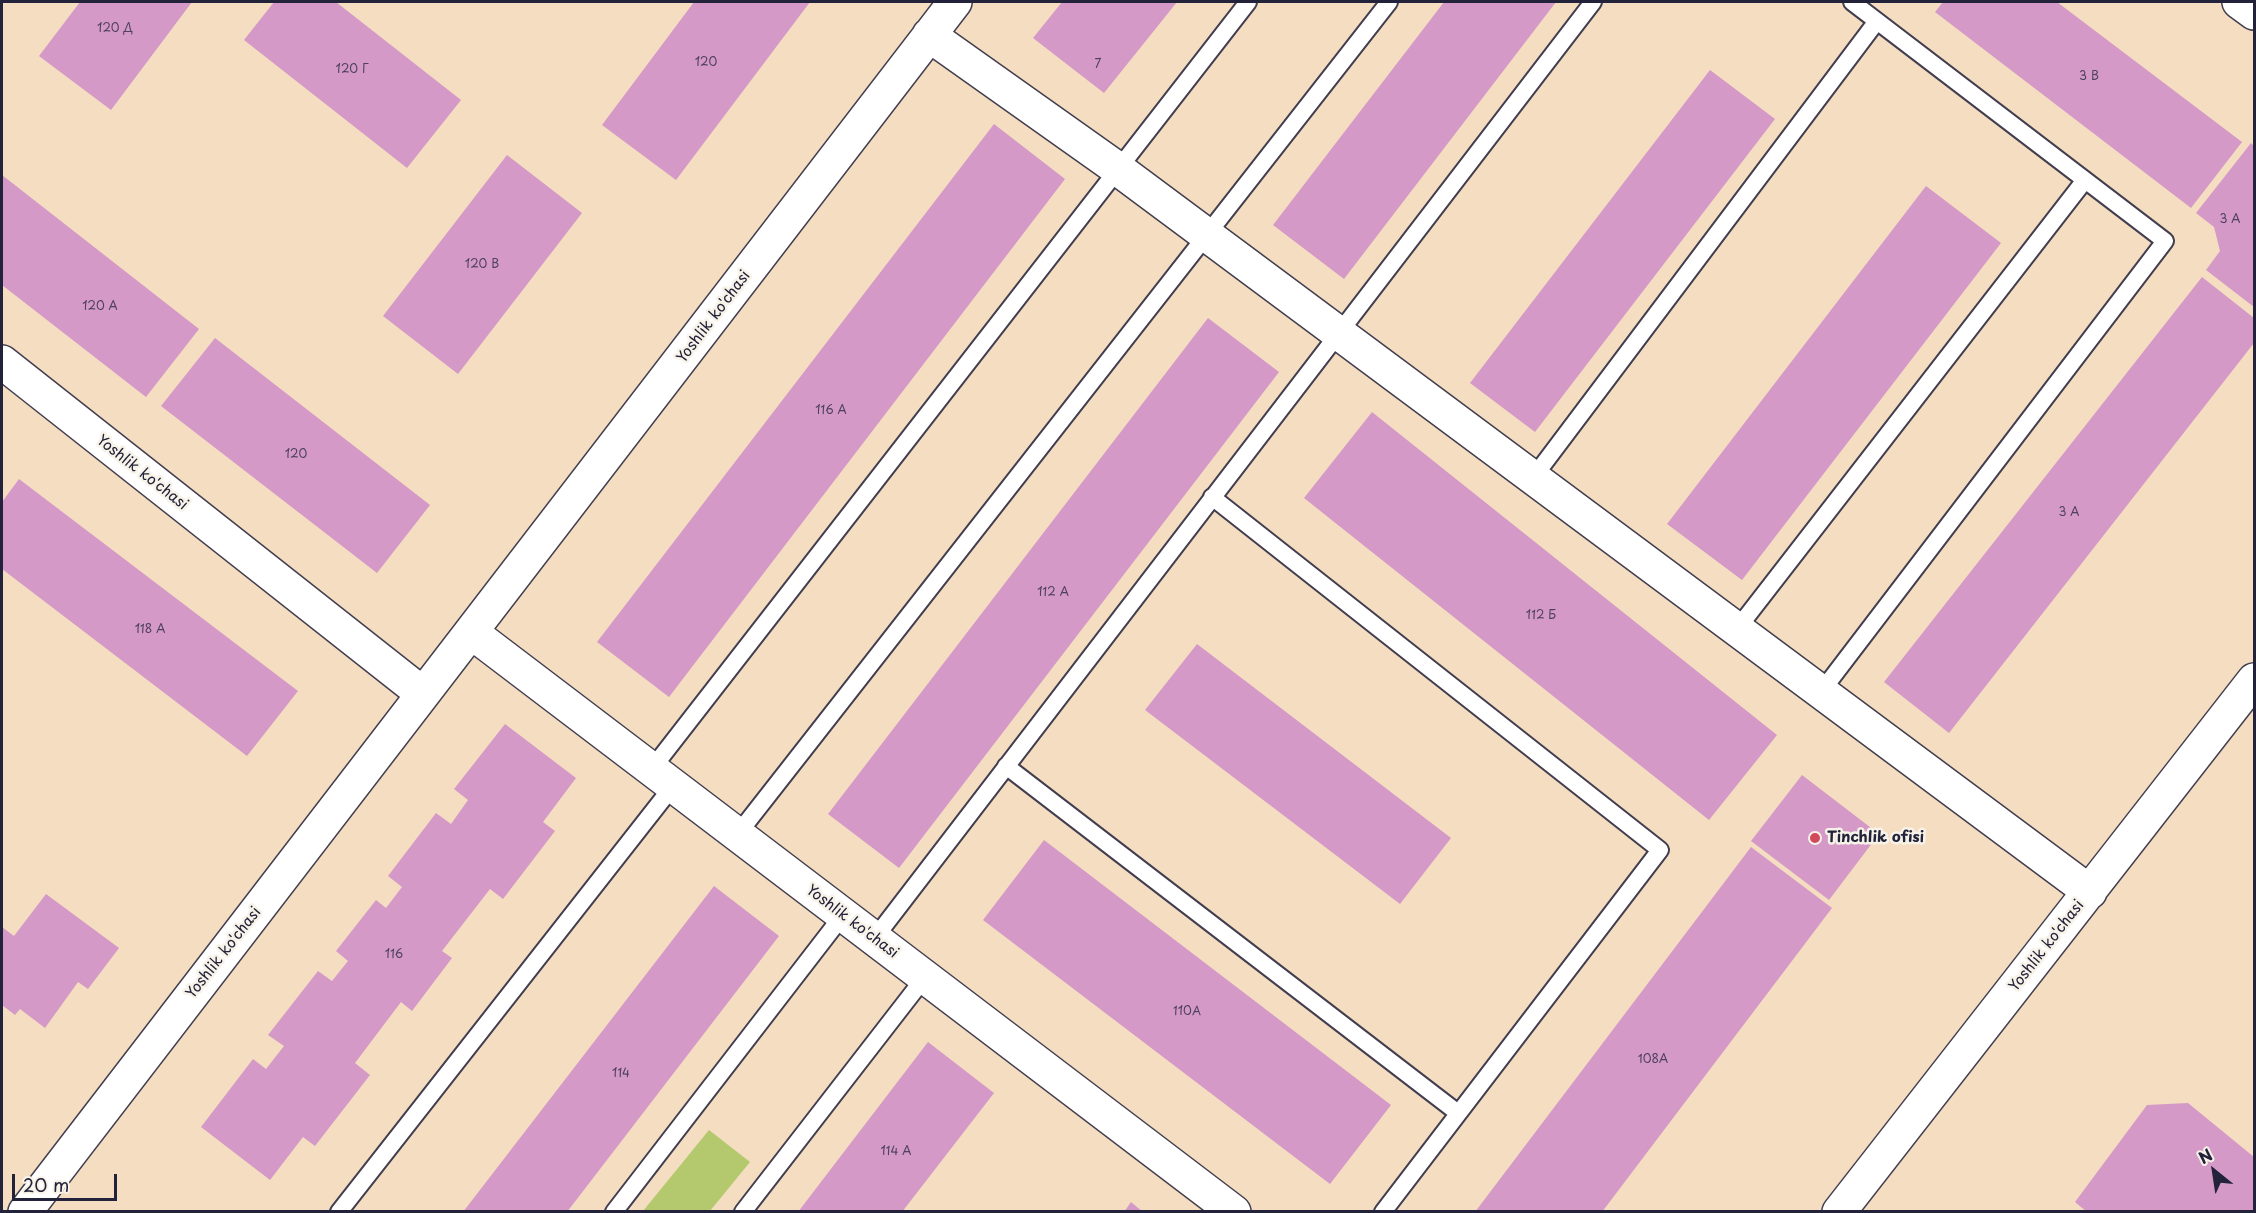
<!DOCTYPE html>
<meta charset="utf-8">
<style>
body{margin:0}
#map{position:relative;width:2256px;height:1213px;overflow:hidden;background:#f4ddc0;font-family:"Playpen Sans",sans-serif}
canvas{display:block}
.frame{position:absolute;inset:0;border:3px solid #22223b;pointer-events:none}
.north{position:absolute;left:2184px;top:1141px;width:60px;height:60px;-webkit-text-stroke:4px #f7f3e8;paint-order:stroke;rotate:330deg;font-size:16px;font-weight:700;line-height:24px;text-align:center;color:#22223b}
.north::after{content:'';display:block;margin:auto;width:21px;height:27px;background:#22223b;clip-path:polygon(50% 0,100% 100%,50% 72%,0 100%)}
.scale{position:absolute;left:12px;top:1174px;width:105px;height:27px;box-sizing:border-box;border:3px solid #22223b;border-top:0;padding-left:8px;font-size:18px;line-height:21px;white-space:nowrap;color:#22223b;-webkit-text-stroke:4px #f7f3e8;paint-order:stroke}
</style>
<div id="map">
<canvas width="2256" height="1213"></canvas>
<div class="frame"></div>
<div class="north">N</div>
<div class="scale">20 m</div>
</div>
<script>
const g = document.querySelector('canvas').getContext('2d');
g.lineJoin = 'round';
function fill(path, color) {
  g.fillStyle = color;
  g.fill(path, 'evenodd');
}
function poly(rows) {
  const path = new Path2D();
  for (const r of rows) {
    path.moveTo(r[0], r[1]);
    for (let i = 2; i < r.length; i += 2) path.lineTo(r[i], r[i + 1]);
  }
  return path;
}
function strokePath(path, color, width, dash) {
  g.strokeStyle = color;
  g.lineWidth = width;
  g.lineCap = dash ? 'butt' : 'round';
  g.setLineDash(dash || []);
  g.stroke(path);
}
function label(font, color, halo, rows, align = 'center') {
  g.font = font + ' "Playpen Sans",sans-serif';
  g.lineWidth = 5;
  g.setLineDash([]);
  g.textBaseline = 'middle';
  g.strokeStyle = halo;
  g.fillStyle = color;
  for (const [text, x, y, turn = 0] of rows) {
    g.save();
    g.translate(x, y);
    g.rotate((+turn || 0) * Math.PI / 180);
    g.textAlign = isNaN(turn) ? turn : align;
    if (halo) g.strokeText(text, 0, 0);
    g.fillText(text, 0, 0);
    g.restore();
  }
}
fill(poly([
 [709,1130,750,1162,710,1211,643,1211]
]), '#b4c96d');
fill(poly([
 [80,2,192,2,111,110,39,56],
 [274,2,336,2,461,100,407,168,244,40],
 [694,2,810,2,676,180,602,125],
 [1062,2,1177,2,1104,93,1033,38],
 [1444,2,1556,2,1344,279,1273,225],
 [1943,2,2057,2,2242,142,2191,208,1935,12],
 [1710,70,1775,119,1535,432,1470,383],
 [994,124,1065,179,669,697,597,642],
 [2251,143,2254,146,2254,307,2206,270,2220,251,2214,227,2196,213],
 [507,155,582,213,458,374,383,316],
 [2,175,199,329,146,397,2,285],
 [1926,186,2001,243,1742,580,1667,524],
 [2202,277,2254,318,2254,343,1949,733,1884,682],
 [1208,318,1279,372,899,868,828,814],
 [215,338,430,505,377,573,161,406],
 [1372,412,1777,735,1709,820,1304,498],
 [19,479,298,691,247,756,2,569,2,502],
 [1197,644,1451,838,1400,904,1145,710],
 [505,724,576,778,543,822,555,831,503,899,490,889,442,951,452,958,412,1011,401,1002,355,1063,370,1075,315,1146,303,1137,270,1180,201,1127,253,1059,266,1069,284,1046,268,1035,318,971,332,981,348,961,336,951,376,900,386,908,402,887,388,876,436,813,451,824,468,800,454,789],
 [1802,775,1879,834,1829,900,1751,841],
 [1044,840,1391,1105,1330,1184,983,920],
 [1751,847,1832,908,1602,1212,1475,1212],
 [714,886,779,936,567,1212,463,1212],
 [46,894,119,948,88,989,78,982,45,1028,20,1009,15,1015,2,1005,2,927,14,936],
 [928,1042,994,1093,902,1212,798,1212],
 [2188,1103,2254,1157,2254,1212,2087,1212,2075,1202,2147,1105],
 [1131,1202,1143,1212,1124,1212]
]), '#d499c7');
const lane = poly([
 [1533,478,1877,21],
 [1212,497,1660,850,1383,1212],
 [1737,629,2085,180],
 [1821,692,2165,241,1852,2],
 [1006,766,1458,1113],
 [651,770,1248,2],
 [737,835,1389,2],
 [874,939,1593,2],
 [339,1212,673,786],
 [614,1212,843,915],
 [743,1212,925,977]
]);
const street = poly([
 [2239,2,2254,13],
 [929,35,1118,169,2090,892],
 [2,362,423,694],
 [471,632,1234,1212],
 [25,1212,955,2],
 [1839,1212,2254,680]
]);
strokePath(lane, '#423e4f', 20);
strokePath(street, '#423e4f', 36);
strokePath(lane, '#fff', 16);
strokePath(street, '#fff', 33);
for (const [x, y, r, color] of [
 [1815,838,6,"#d1495b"]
]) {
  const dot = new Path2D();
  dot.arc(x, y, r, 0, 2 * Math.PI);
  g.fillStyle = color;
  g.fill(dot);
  strokePath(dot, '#f7f3e8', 2);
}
label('12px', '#4e405e', null, [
 ["120 Д",115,29],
 ["120",706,63],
 ["7",1098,65],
 ["120 Г",352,70],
 ["3 В",2089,77],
 ["3 А",2230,220],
 ["120 В",482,265],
 ["120 А",100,307],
 ["116 А",831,411],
 ["120",296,455],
 ["3 А",2069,513],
 ["112 А",1053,593],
 ["112 Б",1541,616],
 ["118 А",150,630],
 ["116",394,955],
 ["110A",1187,1012],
 ["108A",1653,1060],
 ["114",621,1074],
 ["114 А",896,1152]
]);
label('15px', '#22223b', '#f7f3e8', [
 ["Yoshlik ko'chasi",714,317,-53],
 ["Yoshlik ko'chasi",142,473,38],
 ["Yoshlik ko'chasi",852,922,37],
 ["Yoshlik ko'chasi",2047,946,-52],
 ["Yoshlik ko'chasi",224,953,-52]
]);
label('bold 15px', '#22223b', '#f7f3e8', [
 ["Tinchlik ofisi",1827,838]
], 'left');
</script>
